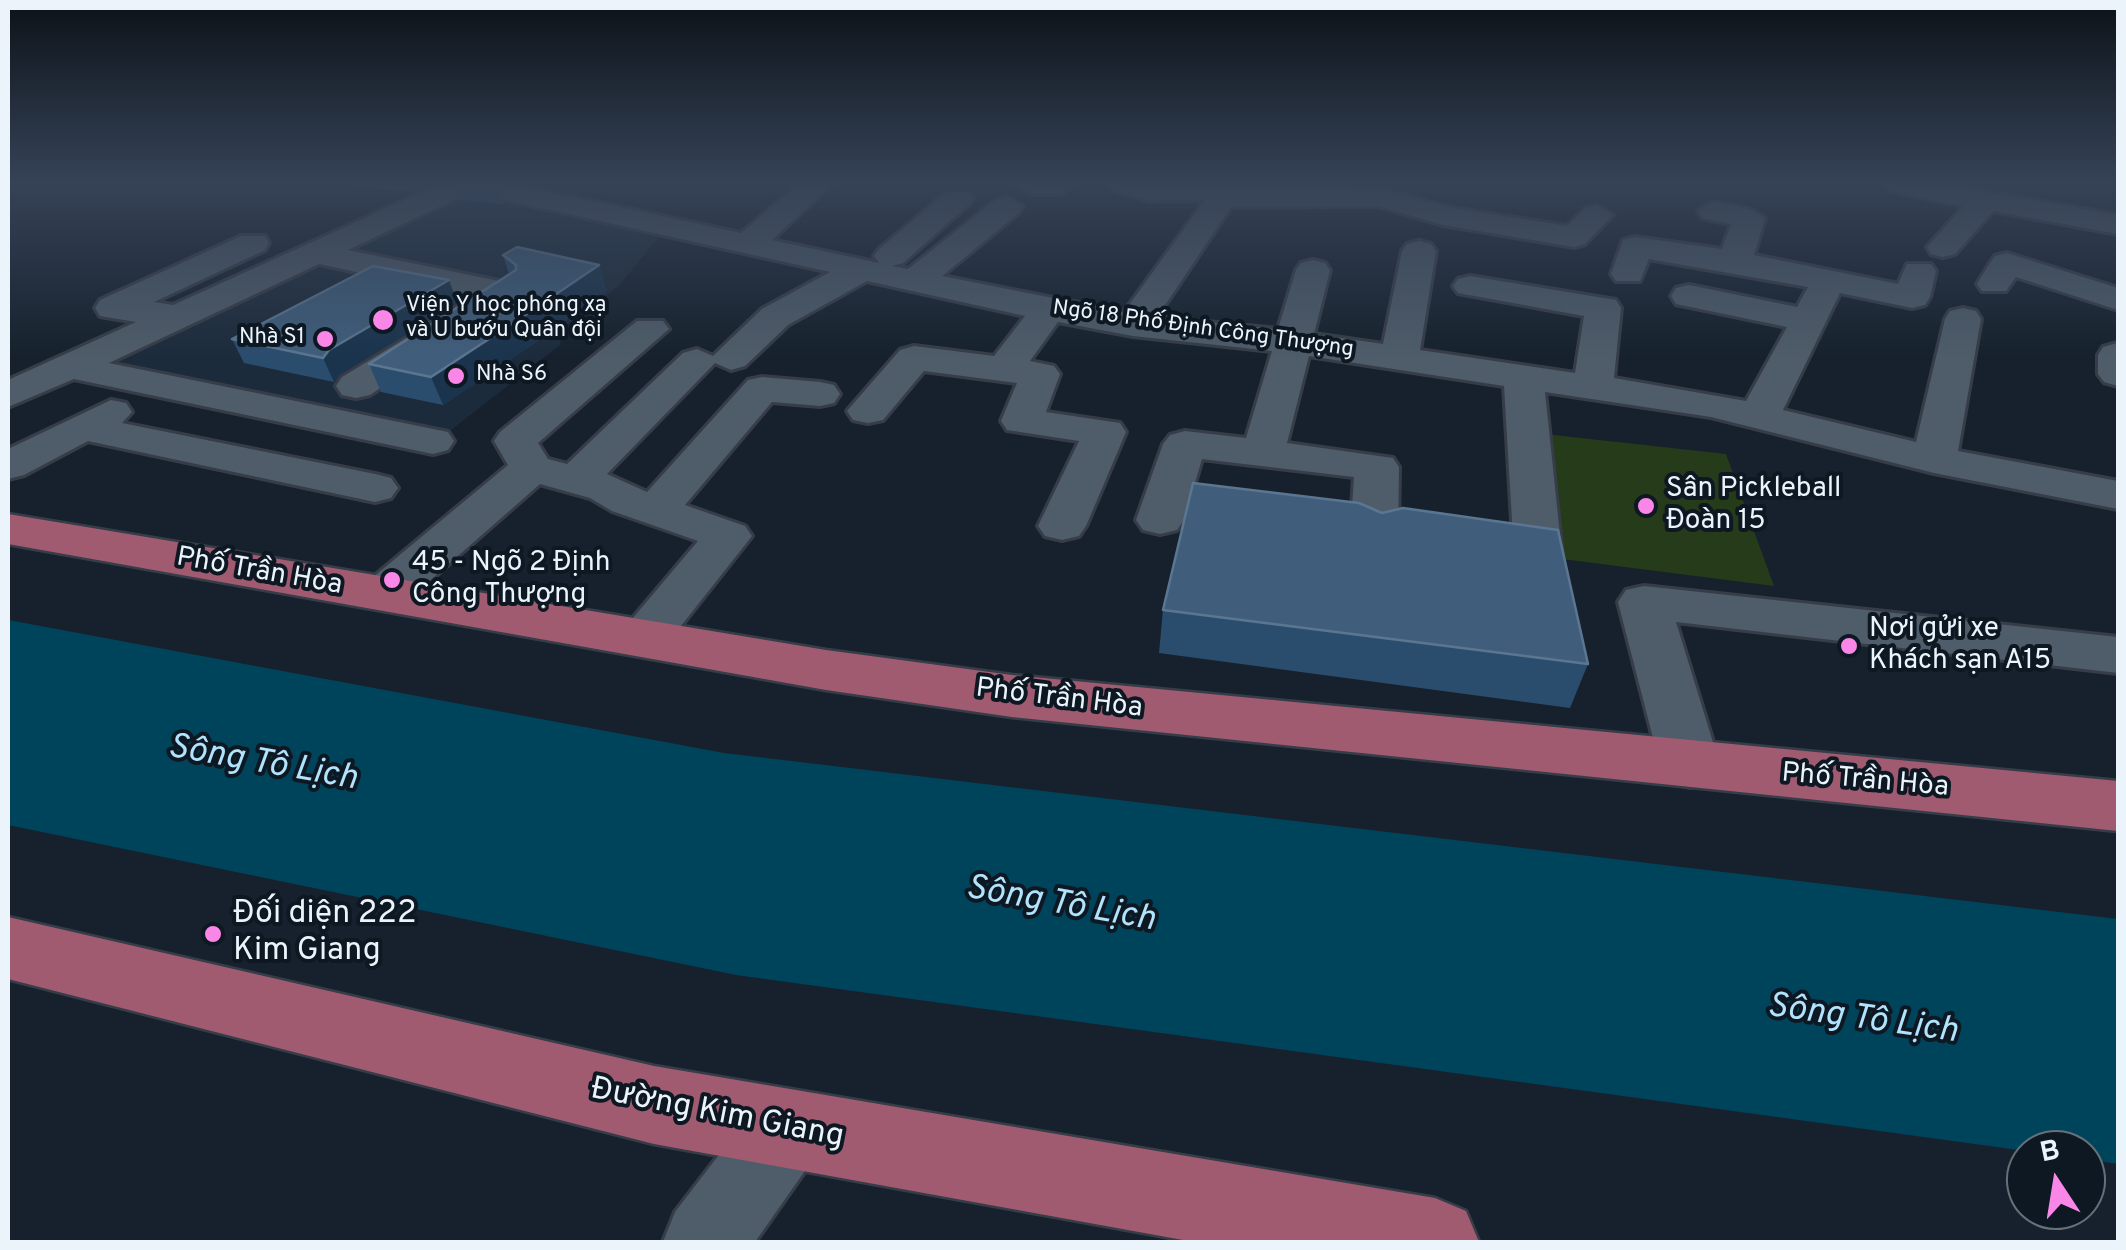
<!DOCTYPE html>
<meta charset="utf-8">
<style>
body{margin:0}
#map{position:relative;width:2126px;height:1250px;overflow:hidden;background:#16212d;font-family:Overpass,sans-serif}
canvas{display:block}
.frame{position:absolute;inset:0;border:10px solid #ebf3fb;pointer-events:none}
.north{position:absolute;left:2006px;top:1130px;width:100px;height:100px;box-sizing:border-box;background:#0d1823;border:2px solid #667079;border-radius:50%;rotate:348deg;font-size:28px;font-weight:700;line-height:40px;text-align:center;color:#ebf3fb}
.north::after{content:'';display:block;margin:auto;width:35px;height:45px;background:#fa87e8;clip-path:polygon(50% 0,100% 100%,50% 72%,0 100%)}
</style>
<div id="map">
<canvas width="2126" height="1250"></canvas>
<div class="frame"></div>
<div class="north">B</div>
</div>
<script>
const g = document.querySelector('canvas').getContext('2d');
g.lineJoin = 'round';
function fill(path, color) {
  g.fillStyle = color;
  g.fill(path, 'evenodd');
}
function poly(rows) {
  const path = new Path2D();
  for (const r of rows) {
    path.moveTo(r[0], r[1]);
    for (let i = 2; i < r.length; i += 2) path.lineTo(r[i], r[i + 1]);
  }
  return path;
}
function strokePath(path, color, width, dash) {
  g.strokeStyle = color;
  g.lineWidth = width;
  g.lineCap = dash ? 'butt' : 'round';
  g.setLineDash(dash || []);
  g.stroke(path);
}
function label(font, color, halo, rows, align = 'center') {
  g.font = font + ' Overpass,sans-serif';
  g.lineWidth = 8;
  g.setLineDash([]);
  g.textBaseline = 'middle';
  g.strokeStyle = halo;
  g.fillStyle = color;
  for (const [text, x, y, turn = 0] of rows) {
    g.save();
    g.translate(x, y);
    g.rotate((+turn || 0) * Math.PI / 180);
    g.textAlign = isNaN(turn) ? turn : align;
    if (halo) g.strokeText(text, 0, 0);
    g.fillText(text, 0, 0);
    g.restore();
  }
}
fill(poly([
 [474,189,666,228,618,287,562,328,560,345,442,437,95,367]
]), '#1c2b3c');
fill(poly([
 [1536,433,1726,454,1774,586,1554,558]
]), '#253b19');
fill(poly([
 [8,620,724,753,2118,919,2118,1164,2086,1159,2086,1150,2026,1151,736,975,8,825]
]), '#00445c');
const minor = poly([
 [438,185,517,185,741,233,798,185,831,185,772,240,879,263,874,256,879,249,947,192,969,192,973,198,969,204,903,263,892,266,908,269,997,199,1008,197,1023,206,1019,213,942,276,1124,312,1205,200,1150,201,1114,191,1109,185,1380,188,1447,207,1567,226,1586,208,1597,206,1613,215,1585,244,1574,247,1443,225,1378,206,1231,207,1157,317,1278,329,1296,270,1301,263,1313,260,1325,263,1330,270,1314,334,1383,344,1402,251,1407,244,1419,241,1431,244,1436,251,1420,350,1575,373,1584,316,1458,293,1453,286,1458,279,1470,276,1616,300,1621,308,1614,378,1746,401,1787,327,1676,304,1671,296,1676,288,1689,285,1797,307,1808,287,1649,259,1640,281,1616,281,1611,274,1623,240,1635,237,1722,249,1731,224,1702,218,1698,211,1713,202,1749,209,1765,218,1754,255,1898,284,1907,264,1931,264,1936,271,1930,297,1925,305,1912,308,1840,293,1783,410,1916,442,1945,319,1950,311,1963,308,1976,311,1981,319,1958,451,2118,481,2118,509,1934,473,1711,417,1545,392,1562,554,1555,565,1538,569,1521,565,1514,554,1504,386,1309,356,1287,443,1393,458,1399,467,1398,537,1391,547,1374,551,1357,547,1350,537,1354,477,1202,459,1184,520,1177,530,1160,534,1143,530,1136,520,1163,444,1170,435,1185,431,1246,438,1272,351,1133,336,1058,322,1030,361,1054,366,1060,374,1046,412,1120,423,1126,432,1086,526,1079,536,1062,540,1045,536,1038,526,1079,441,1007,430,1001,421,1017,383,924,371,883,420,868,423,853,420,847,411,900,350,914,346,994,356,1025,316,867,281,788,325,745,366,731,370,715,363,607,474,647,492,748,380,762,377,820,382,834,385,840,394,834,403,820,406,772,402,685,505,745,526,752,536,662,650,643,656,624,650,616,638,698,541,612,511,590,498,540,484,402,605,384,610,366,605,359,594,366,583,508,465,494,441,500,432,637,321,663,321,669,329,538,443,548,459,567,464,683,353,697,349,713,356,762,309,830,272,470,192,348,250,504,282,516,286,522,293,370,395,356,398,342,395,336,386,342,377,473,297,319,264,109,363,448,432,454,441,448,450,433,454,74,379,8,407,8,380,136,322,100,316,95,308,100,300,241,236,265,236,269,243,265,250,154,302,173,305,438,185],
 [1016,185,1076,185,1061,194,1031,194,1016,185],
 [1885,185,1949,185,2118,215,2118,234,1993,211,1955,254,1943,257,1931,254,1927,247,1964,206,1890,191,1885,185],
 [2007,253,2118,288,2118,310,2016,277,2006,291,1982,291,1977,284,1990,263,1995,256,2007,253],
 [2117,343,2118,344,2118,386,2104,382,2098,374,2098,355,2103,347,2117,343],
 [111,400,126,403,132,412,122,423,375,474,391,478,398,488,391,498,375,502,88,441,24,475,8,479,8,449,111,400],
 [1644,586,2118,637,2118,673,1676,622,1720,765,1711,781,1690,787,1669,781,1660,765,1618,602,1626,590,1644,586],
 [786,1092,814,1104,825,1131,814,1158,755,1242,663,1242,675,1212,758,1104,786,1092]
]);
const major = poly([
 [8,514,826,650,1012,675,2118,781,2118,831,1012,717,826,690,8,544,8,514],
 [8,917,654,1066,1435,1198,1466,1211,1479,1242,1194,1242,654,1144,8,979,8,917]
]);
strokePath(minor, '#363d48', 6);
strokePath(major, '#363d48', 5);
fill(minor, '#4f5c69');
fill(major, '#a15b70');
fill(poly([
 [357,185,429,185,412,193],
 [457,185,499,185,504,204,462,200],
 [503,255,599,265,606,291,533,344,443,405,381,392,369,364,509,274],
 [457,302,340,374,334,382,244,363,232,339],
 [1163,610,1588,664,1570,708,1159,653]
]), '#2b4d6d');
fill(poly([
 [409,185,429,185,412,193],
 [599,265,606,291,533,344,443,405,431,377],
 [449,280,457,302,340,374,334,382,323,358,329,350]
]), '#1a344d');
const building = poly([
 [517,247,599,265,524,316,431,377,369,364,516,270,516,265,503,255,517,247],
 [373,266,449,280,329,350,323,358,232,339,373,266],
 [1193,483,1359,503,1382,513,1403,508,1558,530,1588,664,1163,610,1193,483]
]);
fill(building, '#405e7c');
strokePath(building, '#5b7690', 2.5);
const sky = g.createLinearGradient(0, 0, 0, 360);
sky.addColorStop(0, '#0c1219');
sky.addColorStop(0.51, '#364357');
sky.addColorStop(1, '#36435700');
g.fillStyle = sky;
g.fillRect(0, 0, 2126, 360);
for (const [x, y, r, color] of [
 [383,320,12,"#fa87e8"],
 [325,339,10,"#fa87e8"],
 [456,376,10,"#fa87e8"],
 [1646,506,10,"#fa87e8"],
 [392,580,10,"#fa87e8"],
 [1849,646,10,"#fa87e8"],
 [213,934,10,"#fa87e8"]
]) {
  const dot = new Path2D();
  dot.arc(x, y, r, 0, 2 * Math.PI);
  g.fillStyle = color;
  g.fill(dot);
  strokePath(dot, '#0d1823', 4);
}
label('22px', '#ebf3fb', '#0d1823', [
 ["Viện Y học phóng xạ",406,307],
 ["và U bướu Quân đội",406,332],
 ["Nhà S1",305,339,"right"],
 ["Nhà S6",476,376]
], 'left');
label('22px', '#ebf3fb', '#0d1823', [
 ["Ngõ 18 Phố Định Công Thượng",1203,330,8]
]);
label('28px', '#ebf3fb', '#0d1823', [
 ["Sân Pickleball",1666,490],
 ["Đoàn 15",1666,522],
 ["45 - Ngõ 2 Định",412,564],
 ["Công Thượng",412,596],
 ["Nơi gửi xe",1869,630],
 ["Khách sạn A15",1869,662]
], 'left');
label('28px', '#ebf3fb', '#0d1823', [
 ["Phố Trần Hòa",259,573,10],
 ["Phố Trần Hòa",1059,700,7],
 ["Phố Trần Hòa",1865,782,5]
]);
label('32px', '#ebf3fb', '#0d1823', [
 ["Đối diện 222",233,916],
 ["Kim Giang",233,953]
], 'left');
label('32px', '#ebf3fb', '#0d1823', [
 ["Đường Kim Giang",717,1115,11]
]);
label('italic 35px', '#b2e3fc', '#0d1823', [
 ["Sông Tô Lịch",262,765,10],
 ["Sông Tô Lịch",1060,906,10],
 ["Sông Tô Lịch",1862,1021,8]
]);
</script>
